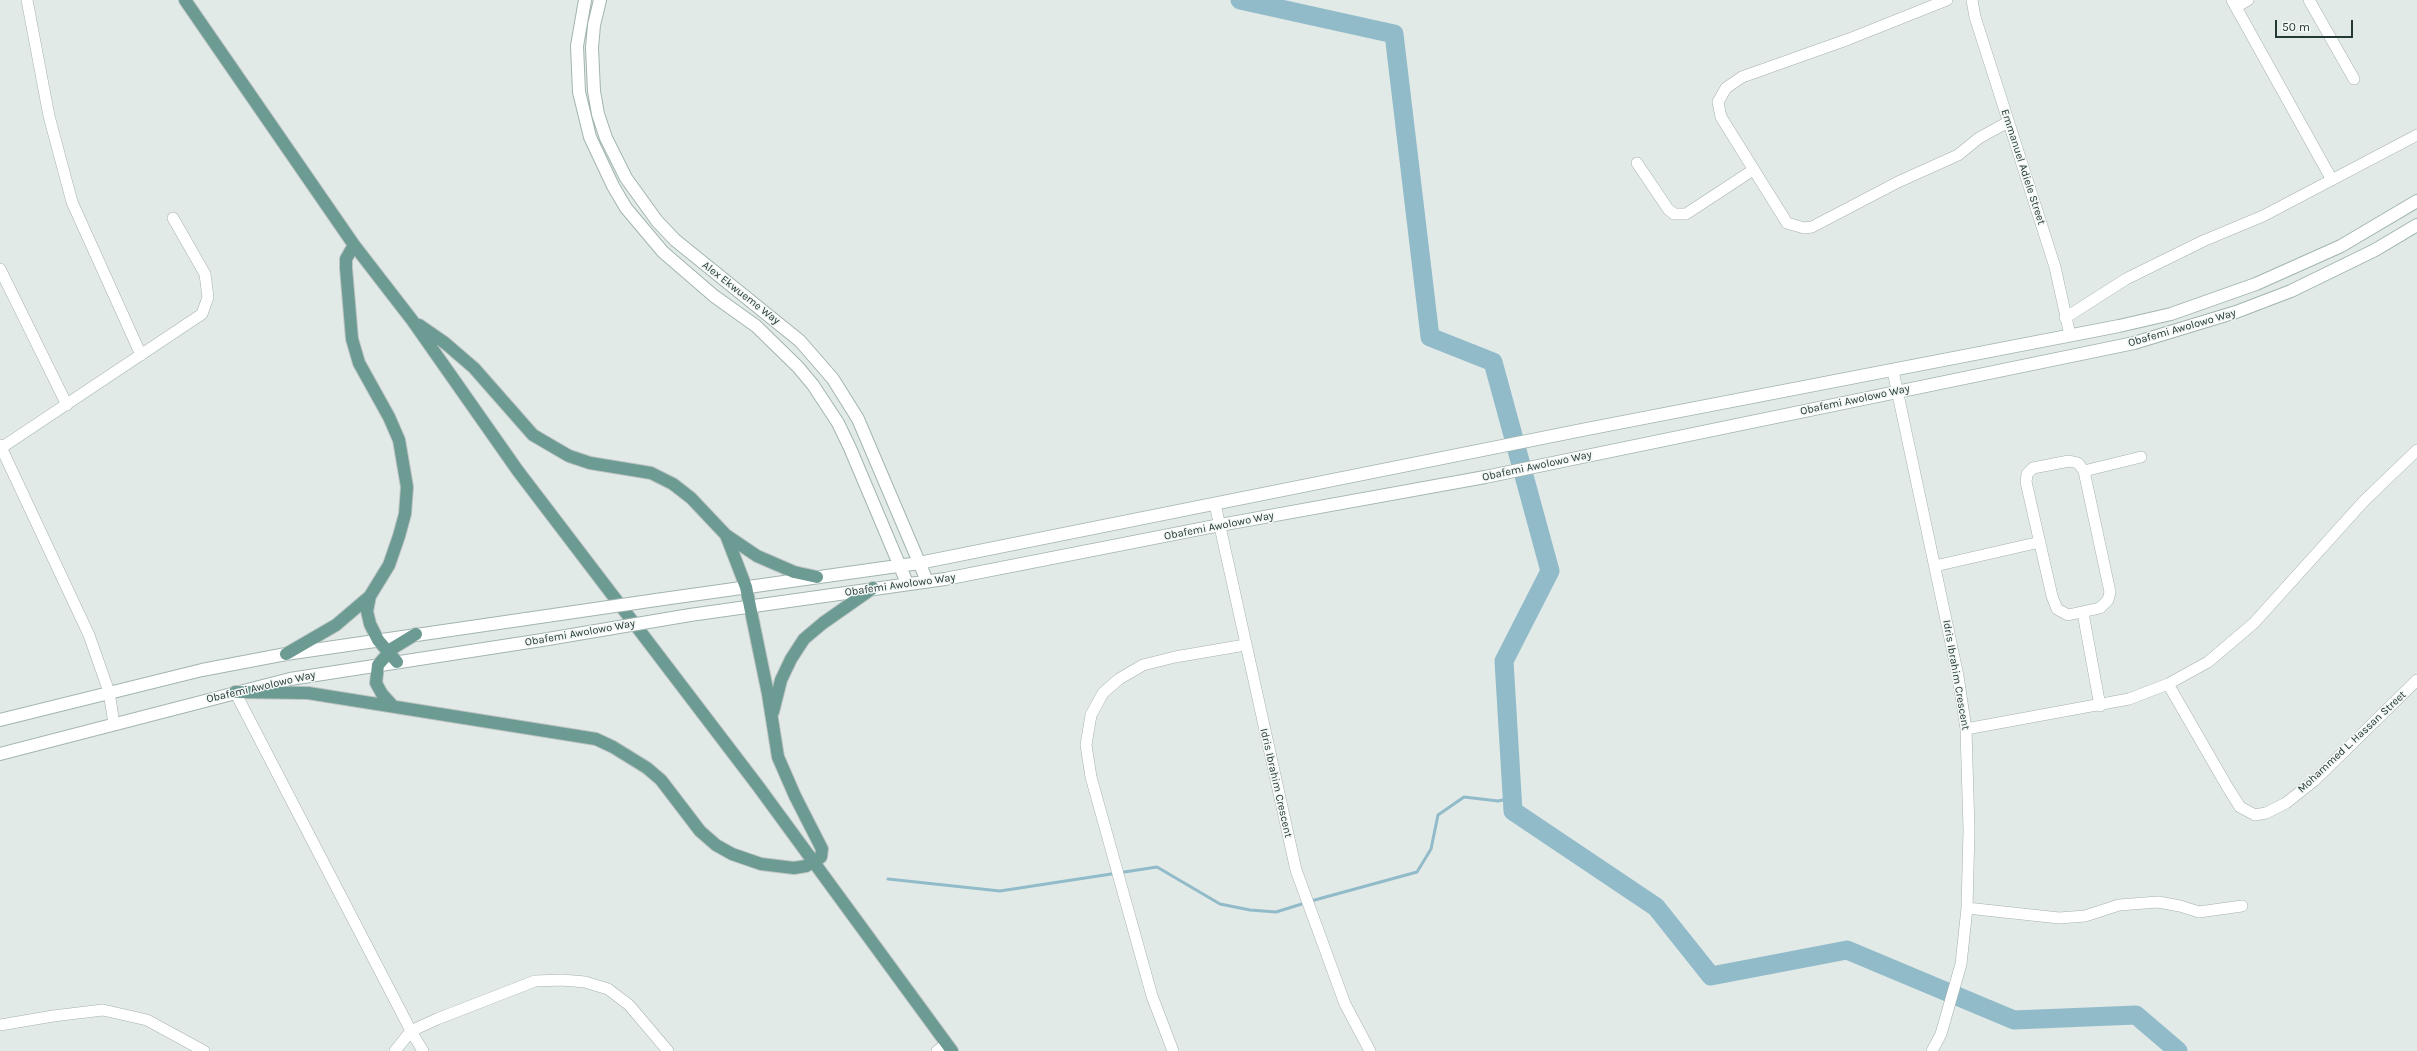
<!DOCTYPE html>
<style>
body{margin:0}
#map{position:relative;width:2417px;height:1051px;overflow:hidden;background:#e2eae8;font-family:Karla,sans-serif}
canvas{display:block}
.scale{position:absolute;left:2275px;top:20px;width:78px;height:18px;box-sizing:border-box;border:2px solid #243936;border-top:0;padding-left:5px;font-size:12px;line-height:14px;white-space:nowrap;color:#243936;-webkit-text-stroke:3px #f2f7f5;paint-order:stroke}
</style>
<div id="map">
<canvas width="2417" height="1051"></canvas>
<div class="scale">50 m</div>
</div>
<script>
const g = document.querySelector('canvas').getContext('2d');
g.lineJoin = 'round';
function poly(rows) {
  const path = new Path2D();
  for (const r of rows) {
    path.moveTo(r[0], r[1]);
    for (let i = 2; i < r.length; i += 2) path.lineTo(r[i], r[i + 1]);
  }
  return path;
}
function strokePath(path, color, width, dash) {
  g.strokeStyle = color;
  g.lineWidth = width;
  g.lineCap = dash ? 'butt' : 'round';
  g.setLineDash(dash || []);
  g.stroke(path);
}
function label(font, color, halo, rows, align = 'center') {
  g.font = font + ' Karla,sans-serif';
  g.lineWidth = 3;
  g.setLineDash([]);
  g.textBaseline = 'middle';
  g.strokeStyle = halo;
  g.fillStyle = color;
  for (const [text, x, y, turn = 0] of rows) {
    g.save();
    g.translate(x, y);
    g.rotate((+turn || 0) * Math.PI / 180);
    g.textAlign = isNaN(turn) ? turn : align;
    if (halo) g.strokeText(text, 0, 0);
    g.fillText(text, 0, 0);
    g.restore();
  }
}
strokePath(poly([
 [888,879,1000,891,1157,867,1220,904,1250,910,1276,912,1305,903],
 [1311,901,1417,872,1431,849,1438,815,1464,797,1498,801,1512,798]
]), '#91bbc9', 3);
strokePath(poly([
 [1240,0,1394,34,1430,337,1493,362,1550,571,1504,661,1513,811,1656,907,1711,976,1847,950,2014,1020,2136,1015,2178,1051]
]), '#91bbc9', 19);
const street = poly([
 [27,0,49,116,72,202,141,355],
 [1947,0,1849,39,1742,77,1726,88,1718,102,1721,117,1787,223,1804,228,1812,227,1898,182,1958,155,1979,138,2008,122],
 [1972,0,1975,17,2055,267,2070,335],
 [2232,0,2332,180],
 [2309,0,2354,79],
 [2236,7,2248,0],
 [1637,163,1668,209,1674,214,1686,214,1753,170],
 [0,269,67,405],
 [2065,318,2126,279,2203,241,2263,216,2417,135],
 [1893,371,1958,676,1966,729,1969,830,1967,908,1961,964,1941,1034,1932,1051],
 [0,445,89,635,109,692,114,724],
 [1,448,202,314,208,297,205,274,173,218],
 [2069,461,2078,463,2084,471,2110,592,2108,600,2100,608,2068,615,2057,609,2052,596,2026,482,2027,474,2033,468,2069,461],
 [2084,471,2141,457],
 [1215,504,1296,870,1345,1004,1370,1051],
 [1935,566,2040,542],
 [2083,613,2100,706],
 [2168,684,2228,788,2240,807,2255,815,2266,813,2286,803,2315,780,2417,680],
 [235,692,411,1031,423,1051],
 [1966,729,2129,699,2168,684,2208,662,2254,623,2364,501,2417,450],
 [1967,908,2059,918,2085,916,2119,905,2158,902,2180,906,2199,912,2242,906],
 [0,1025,53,1016,103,1010,147,1020,204,1051],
 [395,1051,411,1031,437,1019,535,981,562,980,585,982,608,989,629,1005,668,1051],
 [937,1051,947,1044],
 [1173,1051,1152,996,1091,777,1086,745,1091,715,1103,693,1119,679,1143,665,1175,657,1245,645]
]);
const secondary = poly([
 [585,0,577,46,579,92,590,137,613,186,626,208,663,252,714,296,756,326,798,367,813,385,838,423,850,448,907,583],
 [600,0,594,25,592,48,594,91,598,114,606,138,626,178,657,221,675,240,800,341,833,379,858,419,927,581],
 [663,599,919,563,1587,429,2119,326,2171,314,2256,284,2341,246,2417,201],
 [690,615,945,579,1220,525,1485,477,2134,343,2236,312,2291,291,2375,250,2417,225],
 [0,720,202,670,286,654,526,619],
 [0,754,290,679,542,640]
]);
const primary = poly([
 [185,0,354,245,412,320,518,471,758,786,952,1051],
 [354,245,346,259,346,268,352,339,359,363,389,417,399,440,407,487,405,514,399,536,389,565,370,596,367,611,370,624,378,640,397,662],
 [419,325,445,343,474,368,533,435,569,456,590,463,651,473,673,484,691,498,726,535,757,556,794,572,817,577],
 [286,654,336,625,370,596],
 [235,692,308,693,596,739,613,747,647,768,661,780,700,831,716,845,732,854,761,864,794,868,806,866,821,857,822,849,795,796,778,757,768,694,746,587,726,535],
 [392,705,382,694,376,683,378,665,393,648,416,634],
 [773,712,781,680,791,659,804,639,823,623,873,588]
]);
strokePath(street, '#a5b1af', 12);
strokePath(secondary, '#a2b5b0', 14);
strokePath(primary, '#bdc4c3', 14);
strokePath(street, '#fff', 11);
strokePath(secondary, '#fff', 12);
strokePath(primary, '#6c9b93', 12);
const secondaryBridge = poly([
 [526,619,663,599],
 [542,640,690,615]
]);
strokePath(secondaryBridge, '#a2b5b0', 14, []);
strokePath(secondaryBridge, '#fff', 12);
label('11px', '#243936', '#f2f7f5', [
 ["Emmanuel Adiele Street",2023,167,72],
 ["Alex Ekwueme Way",741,293,38],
 ["Obafemi Awolowo Way",2182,328,-16],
 ["Obafemi Awolowo Way",1855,400,-12],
 ["Obafemi Awolowo Way",1537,466,-12],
 ["Obafemi Awolowo Way",1219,526,-11],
 ["Obafemi Awolowo Way",900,585,-8],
 ["Obafemi Awolowo Way",580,633,-10],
 ["Idris Ibrahim Crescent",1956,675,80],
 ["Obafemi Awolowo Way",261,687,-13],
 ["Mohammed L. Hassan Street",2352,742,-43],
 ["Idris Ibrahim Crescent",1276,783,77]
]);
</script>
